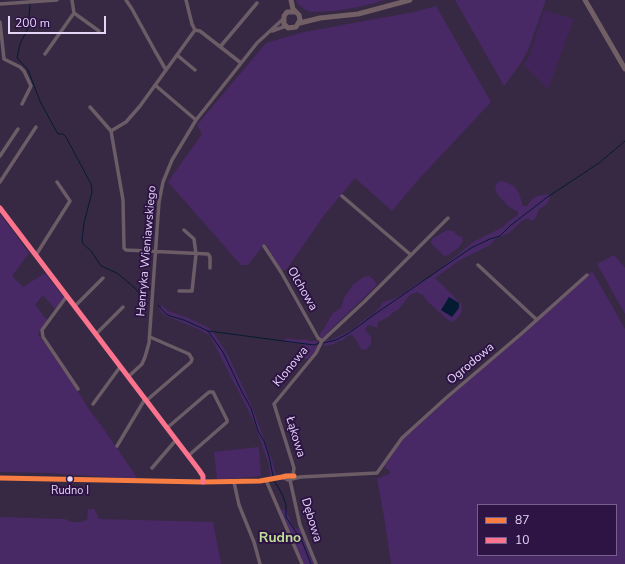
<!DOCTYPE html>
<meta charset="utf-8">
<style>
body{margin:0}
#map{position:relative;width:625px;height:564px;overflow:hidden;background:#372944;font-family:"Nunito Sans",sans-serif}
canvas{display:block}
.legend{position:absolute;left:477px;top:504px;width:140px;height:52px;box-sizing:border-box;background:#2e1345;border:1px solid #77618c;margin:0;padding:5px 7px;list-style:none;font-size:12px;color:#e4d6f6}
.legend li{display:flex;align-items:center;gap:8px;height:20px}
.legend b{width:20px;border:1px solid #77618c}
.scale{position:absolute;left:8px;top:16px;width:98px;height:18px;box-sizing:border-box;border:2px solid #e4d6f6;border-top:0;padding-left:5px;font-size:12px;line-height:14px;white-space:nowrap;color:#e4d6f6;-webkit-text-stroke:3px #2e1345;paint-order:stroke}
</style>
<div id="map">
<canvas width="625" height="564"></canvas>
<ul class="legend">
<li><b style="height:5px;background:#f77d43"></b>87</li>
<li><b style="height:5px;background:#fc738d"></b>10</li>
</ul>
<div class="scale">200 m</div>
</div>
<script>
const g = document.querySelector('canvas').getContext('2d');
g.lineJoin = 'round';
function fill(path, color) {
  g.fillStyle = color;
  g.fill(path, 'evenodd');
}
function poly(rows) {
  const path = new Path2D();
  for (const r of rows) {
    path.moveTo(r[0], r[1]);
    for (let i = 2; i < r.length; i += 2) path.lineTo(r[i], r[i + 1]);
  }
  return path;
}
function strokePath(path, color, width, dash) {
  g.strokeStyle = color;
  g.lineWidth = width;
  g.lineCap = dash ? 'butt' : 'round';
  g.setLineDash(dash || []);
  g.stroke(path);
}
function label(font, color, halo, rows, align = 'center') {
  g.font = font + ' "Nunito Sans",sans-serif';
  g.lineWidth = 4;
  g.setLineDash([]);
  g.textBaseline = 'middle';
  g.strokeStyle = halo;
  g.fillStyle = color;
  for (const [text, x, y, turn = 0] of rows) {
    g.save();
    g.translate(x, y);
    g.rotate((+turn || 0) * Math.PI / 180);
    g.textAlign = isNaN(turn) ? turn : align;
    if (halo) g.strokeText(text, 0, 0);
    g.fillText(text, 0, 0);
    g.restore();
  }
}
fill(poly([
 [544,10,574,19,548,89,523,64,529,57]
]), '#41245a');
fill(poly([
 [296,0,385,0,363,6,336,11,311,12,304,9,298,4],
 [455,0,546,0,528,50,521,63,504,86],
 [436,6,491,102,418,180,392,211,355,178,325,214,286,270,281,270,265,243,248,265,241,265,168,182,202,134,197,125,266,43,304,32,414,12],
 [503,181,514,186,519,193,523,206,527,206,532,199,538,196,547,194,550,196,549,200,547,204,539,209,535,219,531,221,528,218,522,221,509,233,495,239,490,245,460,260,435,278,461,304,462,311,458,318,452,322,448,320,427,301,423,295,417,292,410,295,399,309,391,314,390,316,378,322,377,328,370,325,367,326,365,330,371,337,371,344,366,350,361,349,355,338,352,335,347,336,343,340,339,341,334,344,324,346,323,343,326,339,331,340,353,329,361,322,372,315,380,307,383,302,393,299,401,295,416,284,430,277,473,242,503,227,509,221,518,215,518,212,508,206,497,194,495,187,498,182],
 [0,214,29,253,12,276,23,287,45,273,64,298,55,309,43,295,35,305,48,321,38,334,79,393,88,408,103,428,138,479,48,473,0,472],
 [447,230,453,231,458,236,462,237,463,241,459,247,449,255,444,256,432,244,431,242,432,239],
 [614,255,625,268,625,314,597,264],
 [592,271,625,329,625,564,391,564,385,522,377,479,383,476,390,474,390,471,384,467,403,439],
 [478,505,616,505,616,555,478,555],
 [369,276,374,280,377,285,324,336,322,338,319,336,333,313,341,308,344,298,353,285,363,277],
 [162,305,168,311,186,317,209,328,214,333,228,355,251,404,272,460,276,475,270,476,269,465,253,420,210,336,196,328,164,315,159,309],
 [285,338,300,340,305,339,309,341,317,341,319,344,318,348,308,359,305,359,300,352,304,349,304,345,300,344,286,342,284,341],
 [259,447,261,476,217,480,214,452],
 [88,509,94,509,99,519,213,522,221,564,0,564,0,517,65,519,71,522,81,522,87,520],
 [286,509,292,525,296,529,299,528,314,564,304,564,280,510]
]), '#492866');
fill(poly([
 [449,297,459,303,459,308,452,317,441,310]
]), '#051b32');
strokePath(poly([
 [30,5,28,28,20,44,17,58,28,70,40,101,55,129,58,134,63,134,66,137,91,184,92,192,84,223,82,240,83,244,91,251,101,266,117,273,135,288,145,301,148,303],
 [158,305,166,314,170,316,184,320,208,331,223,352,242,392,251,408,258,431,264,441,269,456,273,476],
 [208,331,314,345,320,343],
 [323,343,336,340,349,333,375,314,471,248,490,239,500,236,510,226,546,198,599,163,625,141],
 [274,481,277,485,283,496,286,505,286,517,302,541,311,564]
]), '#051b32', 1);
strokePath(poly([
 [72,0,74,13],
 [126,0,132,9,155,51,166,70],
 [186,0,192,24,195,30,200,31,241,63],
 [0,4,57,0],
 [0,22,4,59,20,67,24,71,31,86,22,104],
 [272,31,286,26],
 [220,47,257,3],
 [45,54,74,13,99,31],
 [177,55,195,70],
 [155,85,196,120],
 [90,107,111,131,123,200,124,248,126,250,208,254,210,257,210,268],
 [111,131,126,122,140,106,195,30],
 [0,156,18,129],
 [0,182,36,127],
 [342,196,411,255],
 [0,208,199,470,203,476,203,482],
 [264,246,281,272,318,338,322,341],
 [36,255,70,201,57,182],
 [478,265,537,320],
 [179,291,192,291,196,254,194,239,184,230],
 [67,296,42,330,43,337,78,389],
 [75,306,103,278],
 [96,334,123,307],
 [322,341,365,301,448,218],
 [128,377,142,364,145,357,149,343,159,202,163,182,172,160,196,120,257,43,283,19],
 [146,401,191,362,192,359,189,354,150,337],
 [93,404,120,367],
 [167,428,209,392,213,392,227,420,227,422,188,456],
 [117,446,145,399],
 [152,468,176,440],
 [293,475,294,468,274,404,316,353,322,341],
 [282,477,288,480,300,477,377,473,402,438,446,398,521,334,587,275],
 [0,478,203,482,260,481,290,475,293,475,294,478],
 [266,480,302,564],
 [290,480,300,525,316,564],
 [234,482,239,505,254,542,260,564]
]), '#6c5c65', 3.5);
strokePath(poly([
 [291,0,293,9,299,15,300,20,296,27,288,28,284,24,284,16,287,12,295,12],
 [585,0,625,69],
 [300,23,320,18,358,14,410,0]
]), '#725f66', 5);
strokePath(poly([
 [0,478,203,482,260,481,282,477,286,476,294,476]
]), '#f77d43', 5);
strokePath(poly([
 [0,208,199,470,203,476,203,482]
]), '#fc738d', 5);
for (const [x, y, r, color] of [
 [70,479,3.5,"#e4d6f6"]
]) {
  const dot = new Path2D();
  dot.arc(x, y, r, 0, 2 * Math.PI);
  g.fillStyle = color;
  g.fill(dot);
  strokePath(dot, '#2e1345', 1.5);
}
label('11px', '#e4d6f6', '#2e1345', [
 ["Rudno I",70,491]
]);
label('12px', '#e4d6f6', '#2e1345', [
 ["Henryka Wieniawskiego",147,251,-85],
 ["Olchowa",302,289,60],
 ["Ogrodowa",471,364,-40],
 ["Klonowa",291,367,-51],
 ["Łąkowa",295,437,73],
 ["Dębowa",311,520,73]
]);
label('bold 14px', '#c2df96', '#2e1345', [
 ["Rudno",280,539]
]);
</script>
